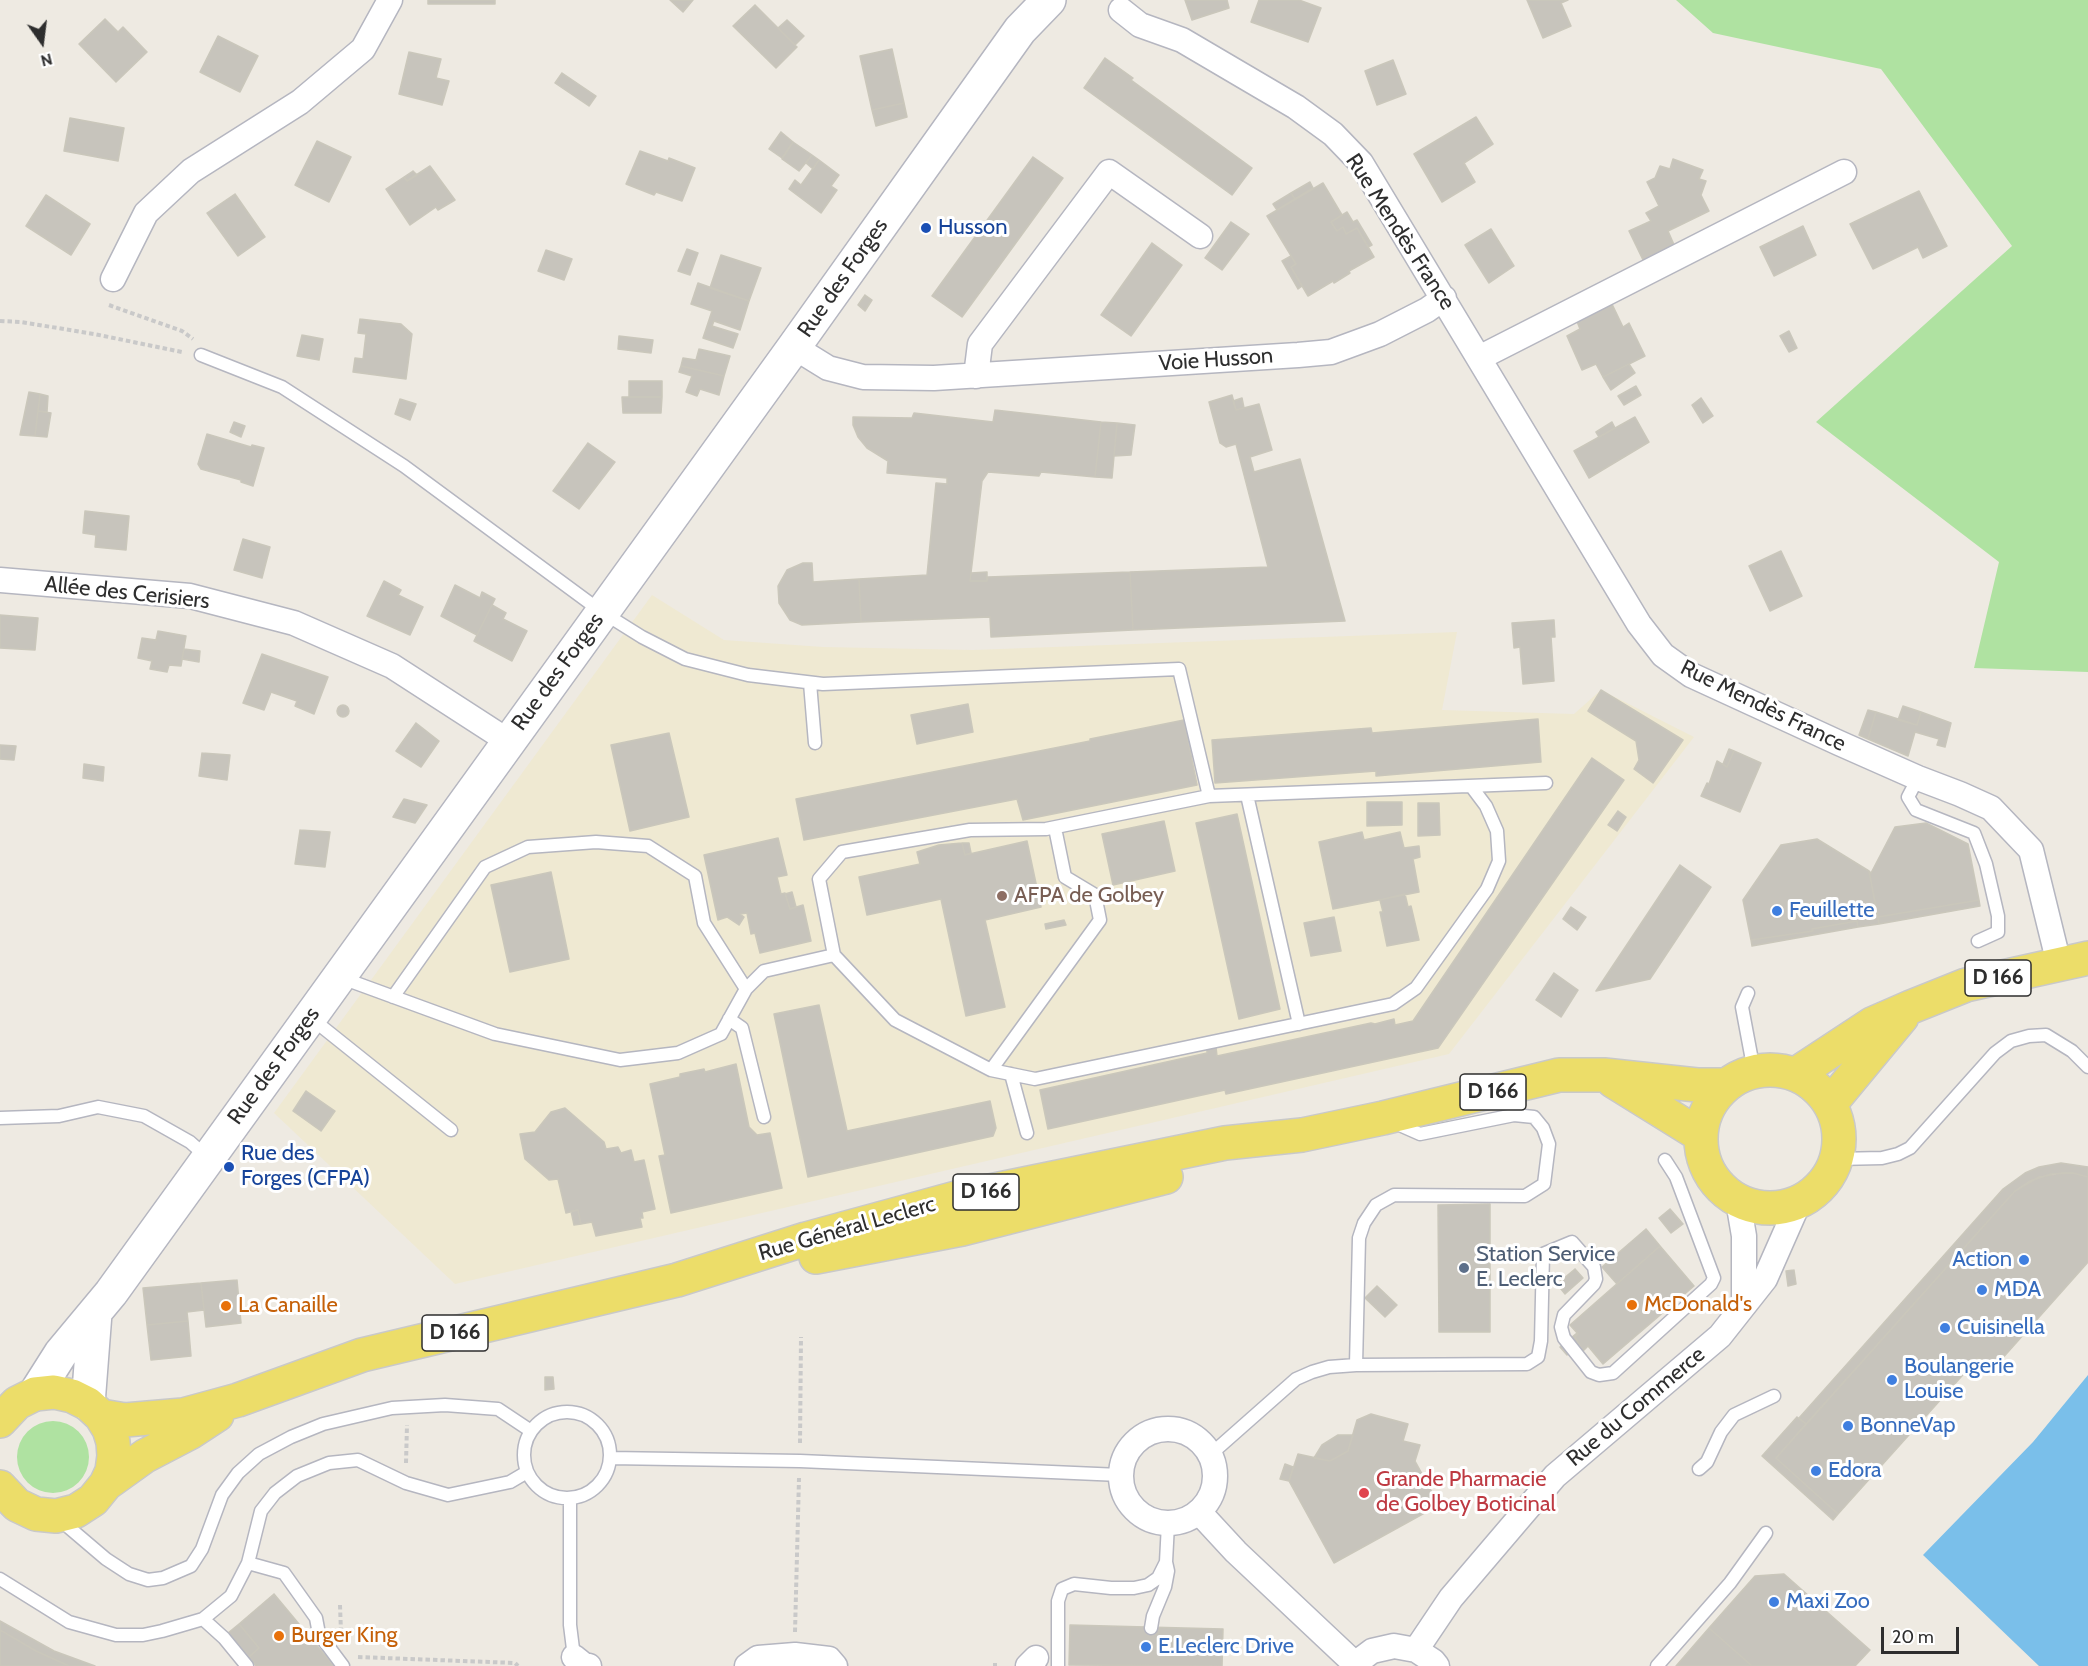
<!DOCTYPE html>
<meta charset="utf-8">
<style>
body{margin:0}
#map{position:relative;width:2088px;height:1666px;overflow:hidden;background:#eeeae2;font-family:Cabin,sans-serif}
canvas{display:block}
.north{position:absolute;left:12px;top:12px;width:60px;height:60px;-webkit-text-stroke:4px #fff;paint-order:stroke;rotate:166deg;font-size:16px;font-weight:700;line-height:24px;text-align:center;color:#2e2e2e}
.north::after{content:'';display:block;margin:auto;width:21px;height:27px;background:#2e2e2e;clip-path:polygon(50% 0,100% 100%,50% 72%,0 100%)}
.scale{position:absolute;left:1881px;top:1627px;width:78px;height:27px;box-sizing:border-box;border:3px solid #2e2e2e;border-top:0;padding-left:8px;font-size:18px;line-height:21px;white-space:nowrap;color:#2e2e2e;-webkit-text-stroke:4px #fff;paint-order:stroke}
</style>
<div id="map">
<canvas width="2088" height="1666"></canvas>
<div class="north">N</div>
<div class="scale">20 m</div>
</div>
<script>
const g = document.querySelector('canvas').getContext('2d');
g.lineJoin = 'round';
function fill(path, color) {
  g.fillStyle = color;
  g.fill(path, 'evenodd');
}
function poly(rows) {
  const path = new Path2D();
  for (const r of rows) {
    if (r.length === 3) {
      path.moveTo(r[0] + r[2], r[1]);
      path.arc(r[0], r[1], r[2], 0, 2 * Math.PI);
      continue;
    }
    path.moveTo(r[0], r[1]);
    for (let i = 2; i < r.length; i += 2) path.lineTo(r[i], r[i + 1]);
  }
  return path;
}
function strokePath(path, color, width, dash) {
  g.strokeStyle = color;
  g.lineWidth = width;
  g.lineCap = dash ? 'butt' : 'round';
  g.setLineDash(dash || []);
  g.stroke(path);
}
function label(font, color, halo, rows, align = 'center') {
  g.font = font + ' Cabin,sans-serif';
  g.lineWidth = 6;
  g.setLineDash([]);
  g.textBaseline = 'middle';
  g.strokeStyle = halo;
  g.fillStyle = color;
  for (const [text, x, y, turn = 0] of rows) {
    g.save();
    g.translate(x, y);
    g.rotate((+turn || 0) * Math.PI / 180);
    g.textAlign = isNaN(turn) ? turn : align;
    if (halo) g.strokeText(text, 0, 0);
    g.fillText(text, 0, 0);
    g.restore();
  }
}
fill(poly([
 [652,595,724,640,823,647,973,650,1457,632,1442,710,1574,714,1601,690,1694,737,1449,1054,455,1284,274,1113]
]), '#efe9d2');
fill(poly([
 [1676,0,2088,0,2088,672,1974,668,1999,562,1816,422,2012,246,1881,69,1713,33],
 [53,1457,36]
]), '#afe2a1');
fill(poly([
 [2088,1375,2088,1666,2039,1666,1923,1555,2033,1442]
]), '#7abfea');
const building = poly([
 [428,0,495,0,495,4,428,4,428,0],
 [670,0,693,0,683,12,670,0],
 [1185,0,1227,0,1229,8,1192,20,1185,0],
 [1259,0,1299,0,1321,8,1308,42,1251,22,1259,0],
 [1527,0,1568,0,1561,3,1571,26,1543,38,1527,0],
 [755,5,797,47,776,68,733,26,755,5],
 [105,19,118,32,123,27,147,52,116,82,79,44,105,19],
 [787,20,804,36,795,45,778,28,787,20],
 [218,36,258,56,240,92,200,72,218,36],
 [892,49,904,103,872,110,860,56,892,49],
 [409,52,441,59,436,78,449,81,442,105,399,94,409,52],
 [1105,58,1133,78,1131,80,1252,168,1232,195,1084,88,1105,58],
 [1393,60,1406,94,1377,105,1365,71,1393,60],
 [562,73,596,96,589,106,555,83,562,73],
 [904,103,907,117,876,126,872,110,904,103],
 [1476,117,1493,144,1464,163,1475,182,1442,202,1414,154,1476,117],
 [70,118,124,128,118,161,64,151,70,118],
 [781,132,793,142,782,158,769,149,781,132],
 [317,141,351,157,329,202,295,185,317,141],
 [793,142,812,155,799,171,782,159,793,142],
 [640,151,668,161,669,158,695,168,682,201,656,192,654,195,626,184,640,151],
 [812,155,819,160,813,169,806,163,812,155],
 [1033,157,1063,178,962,317,932,296,1033,157],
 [1673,159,1703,170,1699,179,1706,181,1701,195,1709,211,1668,231,1675,247,1644,262,1629,231,1651,221,1646,213,1659,206,1647,182,1655,178,1660,166,1670,169,1673,159],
 [819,160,839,175,831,186,837,190,821,213,789,189,795,180,801,185,819,160],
 [430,166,455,200,438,210,436,207,410,225,386,189,404,177,407,181,430,166],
 [413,171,417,175,407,181,404,177,413,171],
 [1310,182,1313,188,1295,199,1291,193,1310,182],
 [1323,183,1342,215,1331,222,1337,231,1343,227,1346,234,1357,228,1374,257,1349,271,1350,273,1334,283,1333,281,1308,296,1291,267,1296,264,1267,216,1323,183],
 [1919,191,1947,246,1923,258,1918,247,1873,269,1850,224,1919,191],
 [1291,193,1295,199,1277,210,1273,204,1291,193],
 [235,194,265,237,238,256,207,213,235,194],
 [46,195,90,224,71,255,26,226,46,195],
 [1347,212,1353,222,1357,220,1372,245,1368,247,1357,228,1346,234,1343,227,1337,231,1331,222,1347,212],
 [1231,222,1249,234,1222,270,1205,258,1231,222],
 [1803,226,1816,255,1774,276,1760,247,1803,226],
 [1491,229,1514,266,1489,283,1465,245,1491,229],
 [1152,243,1182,265,1131,336,1101,315,1152,243],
 [687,249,698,253,690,275,678,271,687,249],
 [546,250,572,259,564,280,538,271,546,250],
 [721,255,761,268,749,301,710,288,721,255],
 [1291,256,1296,264,1291,267,1302,286,1298,289,1282,261,1291,256],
 [698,283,749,301,740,330,714,321,712,326,738,334,733,348,703,338,712,311,691,304,698,283],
 [865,295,872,300,865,311,858,305,865,295],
 [1611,302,1623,327,1629,323,1645,356,1603,377,1596,364,1582,370,1567,336,1580,329,1576,319,1611,302],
 [360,319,401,324,412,334,406,379,353,372,355,358,363,359,366,334,358,333,360,319],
 [1789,331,1797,348,1789,352,1780,336,1789,331],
 [302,335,323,339,319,360,297,356,302,335],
 [619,336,653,340,651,353,618,349,619,336],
 [699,349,730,356,724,376,681,366,683,358,696,360,699,349],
 [1629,364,1635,373,1611,390,1603,377,1629,364],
 [681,366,724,376,719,395,700,389,697,396,686,392,692,376,679,372,681,366],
 [629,381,662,381,662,397,629,397,629,381],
 [1636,386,1641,395,1624,405,1618,396,1636,386],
 [29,392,40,394,35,436,20,435,29,392],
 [40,394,48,396,47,412,38,411,40,394],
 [1232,395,1236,410,1259,404,1272,450,1250,457,1254,472,1300,459,1345,621,1133,630,1130,572,1268,567,1236,444,1226,447,1220,443,1209,402,1232,395],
 [622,397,662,397,661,413,623,413,622,397],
 [1242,398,1244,408,1236,410,1233,401,1242,398],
 [1701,398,1713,416,1703,423,1692,405,1701,398],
 [400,399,416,404,410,420,395,414,400,399],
 [995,410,1101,422,1095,477,1041,472,1039,476,988,472,982,481,970,581,987,581,988,577,1130,572,1133,630,991,637,990,617,861,622,859,579,927,575,936,483,947,484,947,478,887,473,888,461,867,448,858,437,853,425,853,417,912,418,914,413,993,422,995,410],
 [38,411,51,413,47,437,35,436,38,411],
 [1635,417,1649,442,1589,478,1574,451,1635,417],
 [234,422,245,426,241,437,230,432,234,422],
 [1101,422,1117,423,1112,478,1095,477,1101,422],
 [1612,422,1615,428,1599,437,1596,432,1612,422],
 [1117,423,1135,425,1131,455,1114,456,1117,423],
 [207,434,251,447,252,445,264,448,253,486,241,482,241,480,201,469,198,464,207,434],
 [588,443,615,462,579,509,553,491,588,443],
 [85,511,129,516,126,550,95,547,96,535,83,533,85,511],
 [243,539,270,547,262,578,234,570,243,539],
 [1781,551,1802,596,1770,611,1749,566,1781,551],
 [803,563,812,563,813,582,859,579,861,622,802,625,790,620,779,603,778,586,787,570,803,563],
 [987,572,987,581,970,581,971,573,987,572],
 [384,581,401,590,398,595,423,607,410,635,367,616,384,581],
 [455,585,480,598,482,592,495,599,477,635,441,616,455,585],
 [492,605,506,613,503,619,527,631,512,661,474,641,492,605],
 [0,615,38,618,35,650,0,648,0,615],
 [1554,620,1555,637,1551,637,1554,681,1523,684,1520,647,1514,648,1512,623,1554,620],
 [158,631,186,636,181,666,169,665,167,672,150,669,152,661,138,658,142,638,156,640,158,631],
 [184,649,200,651,199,662,182,659,184,649],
 [262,654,328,677,314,714,295,706,297,701,271,692,264,710,243,703,262,654],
 [1601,690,1683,740,1653,783,1634,769,1639,760,1636,741,1588,711,1601,690],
 [968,704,973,732,917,744,911,715,968,704],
 [343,711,6],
 [1903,706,1921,712,1917,725,1898,720,1903,706],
 [1868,710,1876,712,1868,739,1859,735,1868,710],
 [1876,712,1917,725,1921,712,1951,723,1945,747,1937,745,1939,739,1915,732,1908,756,1868,739,1876,712],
 [1538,719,1541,762,1376,776,1376,771,1215,783,1212,740,1371,728,1372,733,1538,719],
 [1184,720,1197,785,1023,820,1017,799,804,840,796,799,1090,741,1090,739,1184,720],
 [416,723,439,741,421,767,396,751,416,723],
 [669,733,689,817,630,831,611,745,669,733],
 [0,745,16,746,14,760,0,759,0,745],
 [1729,749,1734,751,1727,767,1723,764,1729,749],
 [1734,751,1761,763,1740,812,1701,796,1707,783,1709,784,1717,761,1727,767,1734,751],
 [202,753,230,755,227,780,199,776,202,753],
 [1592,758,1624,780,1438,1048,1226,1094,1225,1090,1048,1129,1040,1090,1207,1053,1207,1049,1216,1047,1217,1056,1371,1023,1375,1024,1394,1019,1395,1025,1413,1021,1592,758],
 [84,764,104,767,103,781,83,778,84,764],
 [404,799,427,805,415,823,393,817,404,799],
 [1367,802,1402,802,1402,825,1367,826,1367,802],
 [1418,803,1439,803,1440,835,1418,836,1418,803],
 [1618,811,1626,817,1617,831,1608,825,1618,811],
 [1237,814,1280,1009,1239,1019,1196,823,1237,814],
 [1164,821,1175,871,1113,885,1102,834,1164,821],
 [1926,823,1968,844,1979,900,1878,917,1869,871,1871,873,1895,827,1926,823],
 [300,830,330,832,325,867,295,864,300,830],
 [1362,832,1364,840,1400,832,1404,848,1419,846,1420,857,1413,859,1419,892,1333,909,1319,842,1362,832],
 [778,838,787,875,777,877,781,894,785,893,790,909,803,905,811,941,760,953,755,933,751,934,747,913,740,914,744,917,739,925,727,917,718,920,704,855,778,838],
 [1817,839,1869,871,1879,924,1858,927,1857,921,1812,929,1813,931,1751,940,1743,900,1781,845,1817,839],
 [1027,841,1041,907,985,920,1005,1007,966,1016,941,899,867,915,859,877,920,864,917,852,939,845,962,843,965,855,1027,841],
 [962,843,969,843,971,853,965,855,962,843],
 [1680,865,1711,887,1650,979,1596,991,1680,865],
 [551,872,569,959,510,972,491,885,551,872],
 [792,892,796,907,790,909,785,894,792,892],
 [1405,894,1408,907,1411,906,1419,940,1387,946,1380,912,1383,912,1380,900,1405,894],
 [1979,900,1980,906,1879,924,1878,917,1979,900],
 [1571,907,1586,917,1577,930,1563,919,1571,907],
 [1334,917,1341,951,1311,956,1304,923,1334,917],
 [1064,920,1066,925,1046,929,1045,924,1064,920],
 [1857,921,1858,927,1752,946,1751,940,1813,931,1812,929,1857,921],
 [1554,973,1578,990,1561,1017,1536,1000,1554,973],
 [819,1005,847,1131,990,1101,996,1128,993,1136,808,1177,774,1014,819,1005],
 [736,1064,749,1127,757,1135,770,1133,782,1188,671,1213,659,1156,665,1155,650,1084,680,1077,680,1074,704,1069,705,1072,736,1064],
 [306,1091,335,1111,321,1131,293,1111,306,1091],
 [565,1108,604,1142,606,1149,618,1147,621,1153,631,1150,634,1162,644,1160,655,1209,642,1212,643,1218,640,1218,642,1227,596,1236,592,1222,581,1224,578,1210,566,1213,558,1179,549,1180,525,1159,520,1134,535,1132,551,1112,565,1108],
 [2061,1163,2088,1167,2088,1177,2073,1173,2051,1174,2030,1181,2015,1191,1806,1424,1799,1418,2003,1189,2025,1173,2039,1167,2061,1163],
 [2062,1173,2073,1173,2088,1177,2088,1262,1992,1370,1978,1358,1838,1514,1776,1458,2015,1191,2039,1177,2062,1173],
 [1490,1204,1490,1332,1439,1332,1438,1205,1490,1204],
 [1670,1209,1683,1224,1671,1233,1659,1218,1670,1209],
 [578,1210,581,1224,574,1225,571,1211,578,1210],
 [1646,1229,1660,1246,1617,1284,1602,1267,1646,1229],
 [1660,1246,1694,1286,1603,1364,1588,1346,1583,1351,1575,1337,1578,1334,1570,1325,1660,1246],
 [1575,1269,1583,1278,1565,1294,1557,1284,1575,1269],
 [1794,1270,1796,1284,1788,1286,1786,1271,1794,1270],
 [237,1280,241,1323,206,1327,201,1283,237,1280],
 [201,1283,204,1310,187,1312,188,1321,147,1325,143,1288,201,1283],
 [1377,1286,1397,1305,1385,1317,1365,1298,1377,1286],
 [188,1321,191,1356,151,1360,147,1325,188,1321],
 [1577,1333,1575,1337,1579,1345,1567,1355,1560,1347,1577,1333],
 [545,1377,553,1377,554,1389,545,1390,545,1377],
 [1371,1414,1408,1424,1403,1441,1420,1445,1415,1461,1439,1505,1334,1563,1289,1481,1298,1454,1330,1461,1348,1451,1357,1420,1371,1414],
 [1797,1417,1806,1424,1776,1458,1838,1514,1833,1520,1762,1456,1797,1417],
 [1338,1435,1353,1435,1348,1451,1330,1461,1314,1458,1322,1445,1338,1435],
 [1285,1464,1293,1467,1289,1481,1280,1479,1285,1464],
 [1784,1574,1870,1650,1855,1666,1752,1666,1709,1628,1755,1576,1784,1574],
 [274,1594,334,1666,256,1666,249,1657,259,1648,239,1624,274,1594],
 [0,1621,54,1651,95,1666,69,1666,36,1651,0,1630,0,1621],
 [239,1624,259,1648,249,1657,228,1633,239,1624],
 [1070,1625,1223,1629,1222,1666,1069,1665,1070,1625],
 [1709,1628,1752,1666,1676,1666,1709,1628],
 [0,1630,36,1651,69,1666,0,1666,0,1630]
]);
fill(building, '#c7c4bc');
strokePath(building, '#cac7bb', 1.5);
const lane = poly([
 [201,355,282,387,404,466,602,612,642,637,685,659,748,675,823,684,1179,669,1209,796],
 [810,683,815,743],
 [1918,778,1908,797,1916,810,1974,833,1986,864,1998,916,1998,932,1978,941],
 [1247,795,1299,1024],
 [834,955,895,1020,991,1070,1035,1079,1393,1004,1416,988,1487,889,1499,861,1497,831,1486,806,1471,786],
 [342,978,495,1034,620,1060,678,1053,721,1034,746,989,764,971,834,955,819,879,842,852,970,830,1046,829,1209,796,1546,783],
 [1748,993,1742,1007,1754,1071],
 [393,997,485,867,528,847,596,842,648,846,695,876,704,923,746,989],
 [311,1018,451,1130],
 [729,1019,742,1028,764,1117],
 [991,1070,1100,920,1095,895,1065,877,1055,828],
 [1011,1074,1027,1133],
 [0,1118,59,1116,98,1107,144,1116,190,1142,207,1157],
 [1837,1159,1882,1158,1898,1154,1910,1148,1995,1053,2011,1041,2029,1036,2046,1035,2072,1051,2088,1067],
 [1356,1365,1359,1238,1364,1223,1376,1205,1394,1195,1525,1196,1544,1184,1549,1144,1543,1128,1534,1117,1514,1115,1420,1134,1395,1123],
 [567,1455,43],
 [1210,1455,1296,1379,1312,1372,1329,1367,1356,1365,1527,1364,1538,1357,1541,1341,1543,1254,1572,1242,1594,1267,1596,1279,1594,1284,1564,1315,1561,1327,1564,1338,1591,1372,1599,1375,1613,1373,1711,1284,1714,1278,1676,1177,1665,1160],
 [610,1458,800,1461,1120,1475],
 [1699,1469,1707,1462,1721,1432,1734,1415,1774,1396],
 [570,1498,570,1625,574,1657,571,1661],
 [59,1519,106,1559,129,1574,148,1580,163,1578,191,1566,202,1549,222,1495,238,1473,259,1454,291,1437,323,1424,392,1408,445,1405,498,1409,531,1431],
 [1166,1562,1168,1524],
 [248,1563,284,1573,316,1618,319,1634,343,1666],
 [0,1579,69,1622,116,1635,143,1635,162,1631,203,1619,231,1596,248,1563,261,1511,275,1493,297,1476,329,1463,358,1460,406,1483,448,1495,510,1482,527,1472],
 [203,1619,224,1638,247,1666],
 [1058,1666,1058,1601,1062,1589,1074,1584,1111,1588,1134,1588,1148,1585,1158,1578,1166,1562,1168,1571,1165,1587,1153,1616,1151,1628],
 [1657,1666,1730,1583,1766,1533]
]);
const street = poly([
 [1121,10,1140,25,1182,40,1296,107,1333,134,1361,163,1639,624,1663,655,1691,675,1839,743,1918,778,1960,794,1991,808,2031,850,2059,964],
 [113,279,146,213,191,171,300,102,363,49,390,0],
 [794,347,828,368,863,377,934,378,1298,355,1331,352,1380,334,1427,310,1444,298],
 [1479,358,1844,172],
 [976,376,980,344,1109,172,1200,236],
 [0,580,190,596,294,623,392,666,508,741],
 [1738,1201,1744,1236,1744,1305],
 [1168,1476,47],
 [1199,1512,1236,1552,1354,1663],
 [1416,1650,1451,1598,1555,1476,1720,1336,1765,1279,1799,1202],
 [574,1657,584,1665,589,1666],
 [747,1666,758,1658,795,1655,829,1659,835,1666],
 [1028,1666,1036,1658],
 [1352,1666,1372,1651,1394,1646,1416,1650,1433,1661,1437,1666]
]);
const secondary = poly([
 [35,1394,61,1353,111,1293,794,347,1020,30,1049,0],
 [88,1404,95,1313]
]);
const primary = poly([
 [1770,1139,69],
 [1796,1074,1872,1024,1911,1007,1966,985,2088,958],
 [1613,1081,1700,1135],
 [1830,1104,1902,1017],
 [816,1257,962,1229,1166,1177],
 [101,1416,125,1420,183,1415,238,1400,362,1355,677,1280,806,1239,956,1198,1225,1143,1302,1135,1383,1118,1559,1075,1604,1075,1697,1085,1726,1085],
 [0,1421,17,1403,35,1394,54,1392,72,1396,88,1404,101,1416,109,1429,113,1442,114,1456,112,1471,106,1484,93,1500,76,1511,56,1516,36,1514,17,1505,0,1487],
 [106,1484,145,1456,191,1432,217,1415]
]);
strokePath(lane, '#b5b6c0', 15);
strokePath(street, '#b5b6c0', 27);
strokePath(secondary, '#b5b6c0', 36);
strokePath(primary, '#c9c9c9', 36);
strokePath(poly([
 [109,305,182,331,193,339],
 [0,321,21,322,94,334,182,352],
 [800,1443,801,1337],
 [406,1463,407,1425],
 [340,1605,341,1632],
 [795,1632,799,1478],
 [358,1657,515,1663,518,1666],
 [995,1663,995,1666]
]), '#c9c9c9', 4, [4.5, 3]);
strokePath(lane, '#fff', 12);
strokePath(street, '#fff', 24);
strokePath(secondary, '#fff', 33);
strokePath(primary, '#ecdd69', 33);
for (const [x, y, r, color] of [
 [926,228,6,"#1a4fb4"],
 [1002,896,6,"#8d6e63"],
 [1777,911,6,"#3f7fe0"],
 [229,1167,6,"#1a4fb4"],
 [2024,1260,6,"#3f7fe0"],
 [1464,1268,6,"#5c6f8a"],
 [1982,1290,6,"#3f7fe0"],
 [1632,1305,6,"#e8710a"],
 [226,1306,6,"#e8710a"],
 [1945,1328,6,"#3f7fe0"],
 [1892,1380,6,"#3f7fe0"],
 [1848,1426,6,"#3f7fe0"],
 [1816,1471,6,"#3f7fe0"],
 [1364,1493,6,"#e0444e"],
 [1774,1602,6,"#3f7fe0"],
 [279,1636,6,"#e8710a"],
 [1146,1647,6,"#3f7fe0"]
]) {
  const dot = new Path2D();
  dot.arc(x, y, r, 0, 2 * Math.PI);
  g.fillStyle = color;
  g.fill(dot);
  strokePath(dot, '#fff', 2);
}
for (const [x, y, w] of [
 [1998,978,66],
 [1493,1092,66],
 [986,1192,66],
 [455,1333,66]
]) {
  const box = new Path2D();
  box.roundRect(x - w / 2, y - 18, w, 36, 4.5);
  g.fillStyle = '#fff';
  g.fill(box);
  strokePath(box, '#2e2e2e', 1.5);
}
label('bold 21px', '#2e2e2e', null, [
 ["D 166",1998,978],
 ["D 166",1493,1092],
 ["D 166",986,1192],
 ["D 166",455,1333]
]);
label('22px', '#164399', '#fff', [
 ["Husson",938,228],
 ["Rue des",241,1154],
 ["Forges (CFPA)",241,1179]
], 'left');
label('22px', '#2e2e2e', '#fff', [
 ["Rue Mendès France",1400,232,57],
 ["Rue des Forges",843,278,-55],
 ["Voie Husson",1216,360,-4],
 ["Allée des Cerisiers",127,593,6],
 ["Rue des Forges",558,672,-54],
 ["Rue Mendès France",1763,706,26],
 ["Rue des Forges",274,1066,-54],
 ["Rue Général Leclerc",847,1229,-16],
 ["Rue du Commerce",1636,1407,-40]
]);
label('22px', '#785e54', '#fff', [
 ["AFPA de Golbey",1014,896]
], 'left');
label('22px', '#366cbe', '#fff', [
 ["Feuillette",1789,911],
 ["Action",2012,1260,"right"],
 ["MDA",1994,1290],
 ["Cuisinella",1957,1328],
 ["Boulangerie",1904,1367],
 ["Louise",1904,1392],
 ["BonneVap",1860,1426],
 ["Edora",1828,1471],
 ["Maxi Zoo",1786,1602],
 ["E.Leclerc Drive",1158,1647]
], 'left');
label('22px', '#4e5e75', '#fff', [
 ["Station Service",1476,1255],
 ["E. Leclerc",1476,1280]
], 'left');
label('22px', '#c56008', '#fff', [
 ["McDonald's",1644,1305],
 ["La Canaille",238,1306],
 ["Burger King",291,1636]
], 'left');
label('22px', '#be3a42', '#fff', [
 ["Grande Pharmacie",1376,1480],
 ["de Golbey Boticinal",1376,1505]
], 'left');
</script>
